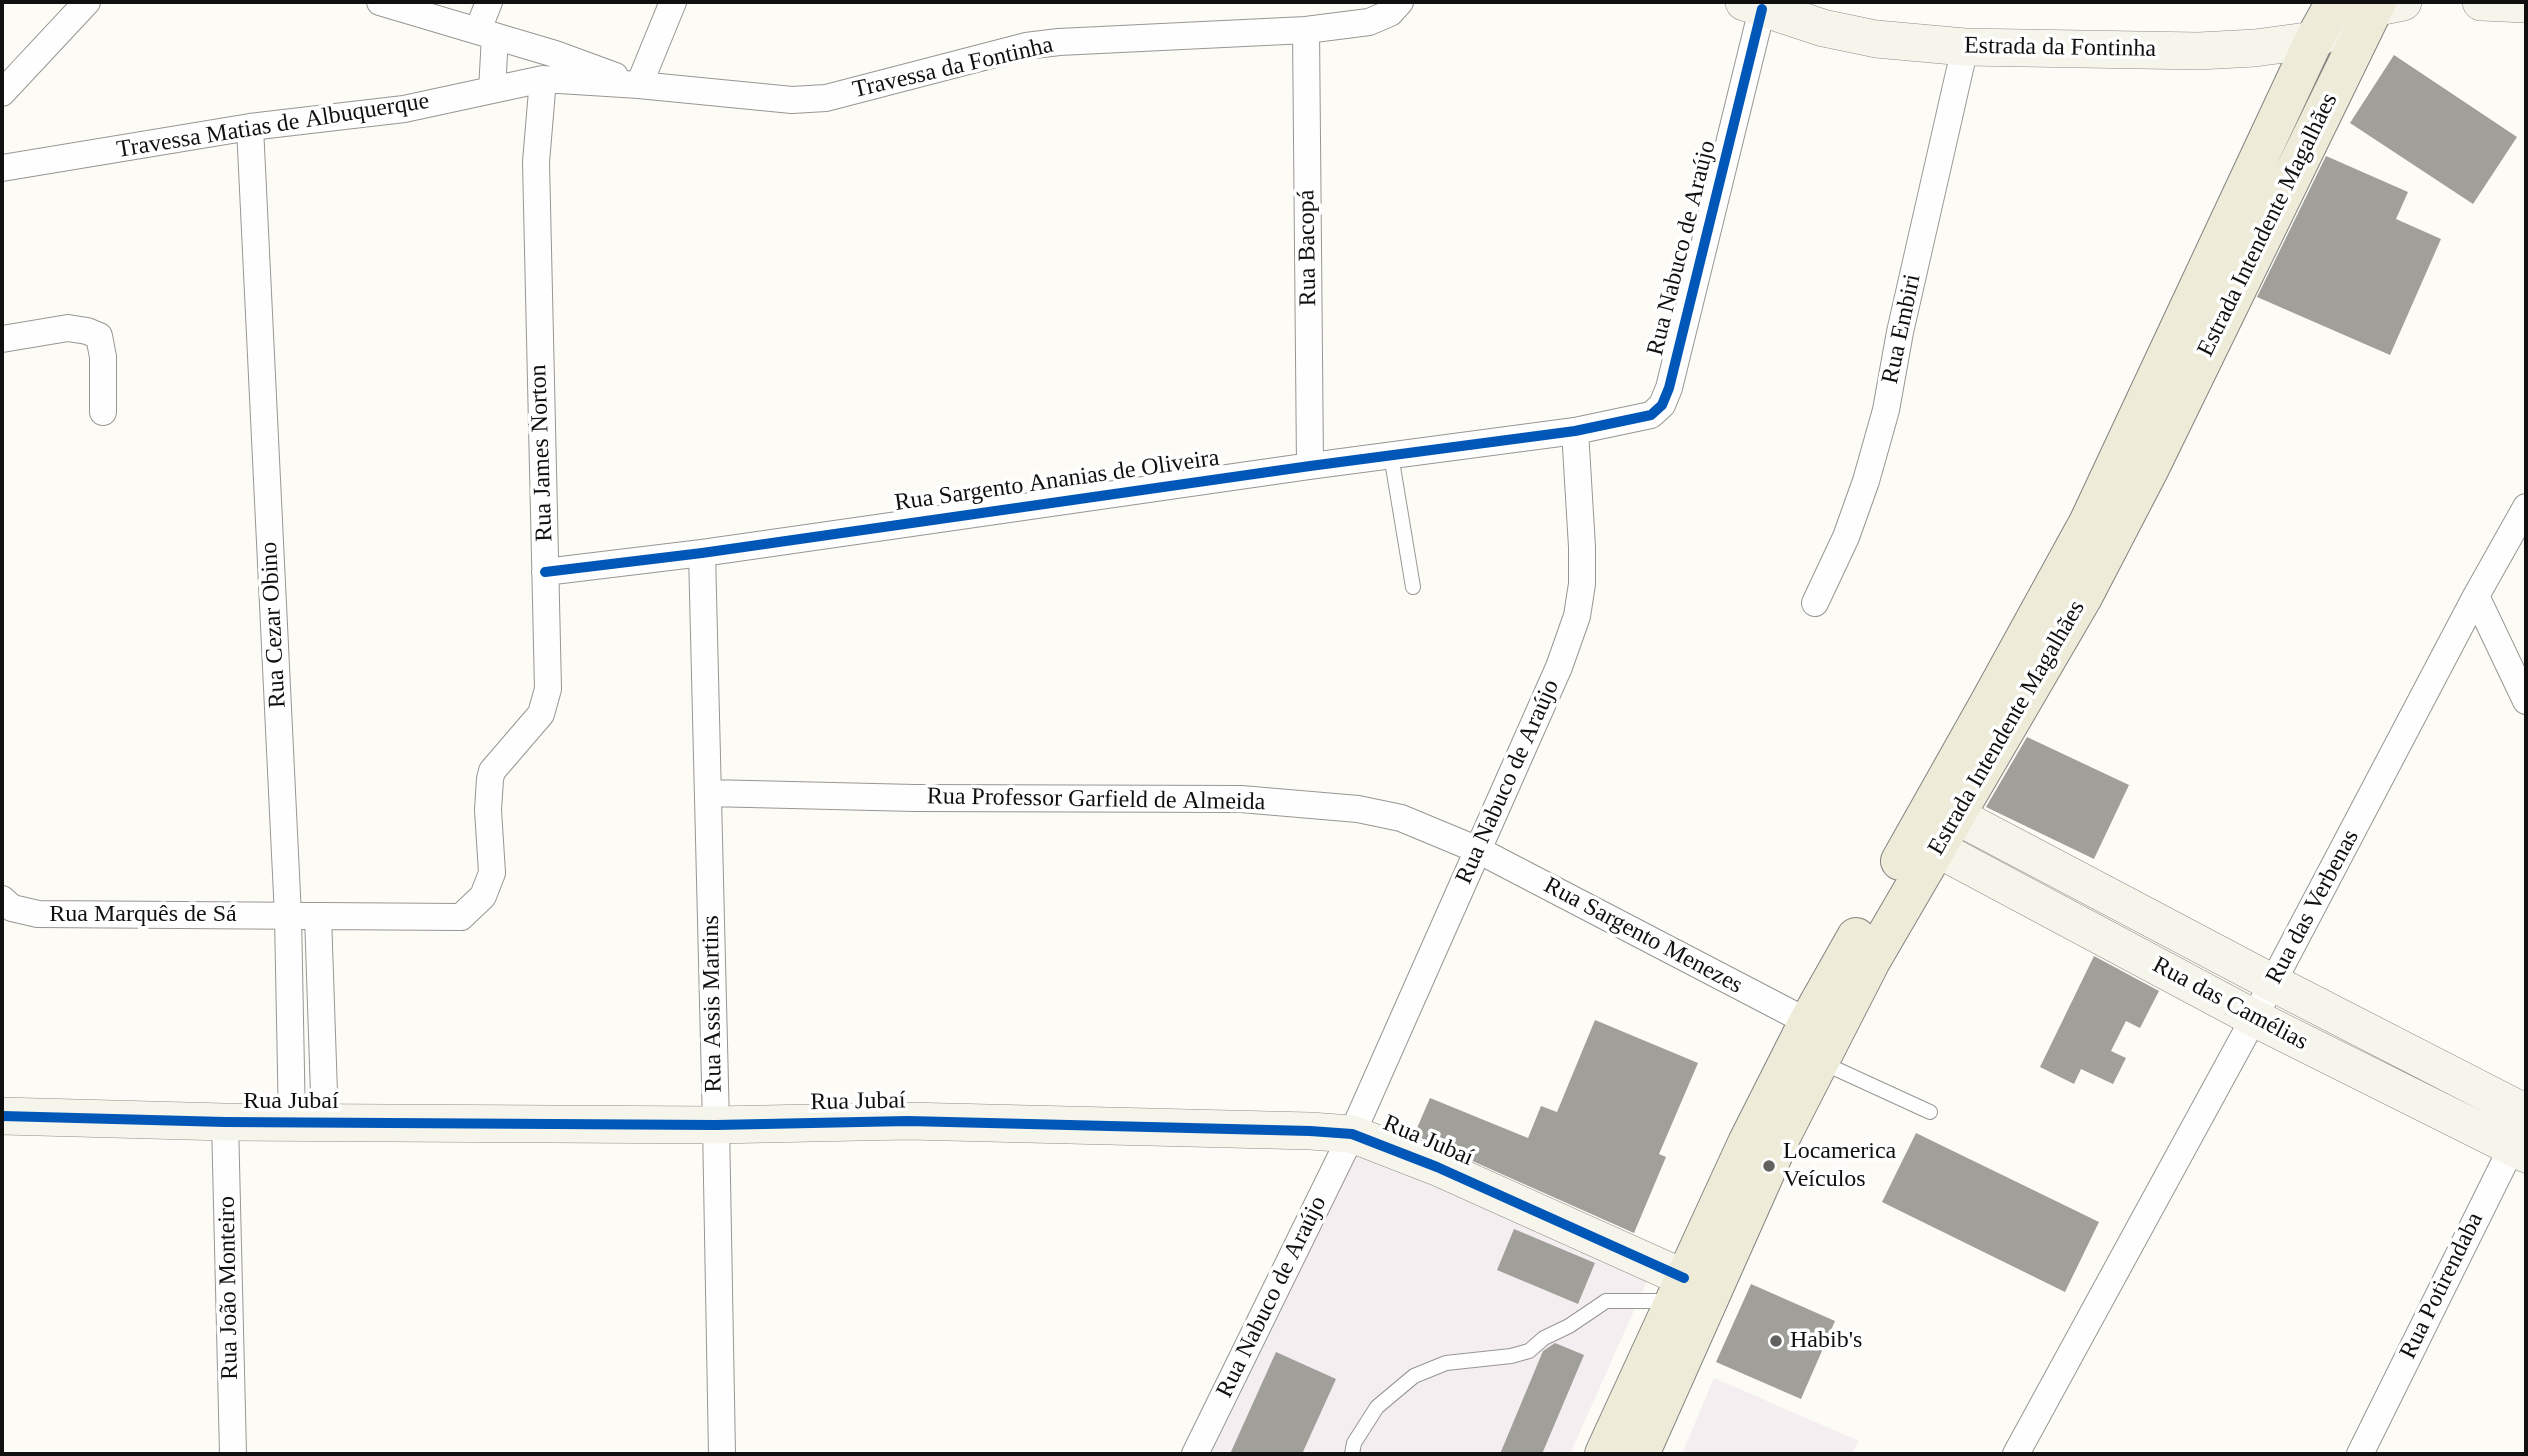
<!DOCTYPE html>
<meta charset="utf-8">
<style>
body{margin:0}
#map{position:relative;width:2528px;height:1456px;overflow:hidden;background:#fcfbf5;font-family:Georgia,serif}
canvas{display:block}
.frame{position:absolute;inset:0;border:4px solid #101010;pointer-events:none}
</style>
<div id="map">
<canvas width="2528" height="1456"></canvas>
<div class="frame"></div>
</div>
<script>
const g = document.querySelector('canvas').getContext('2d');
g.lineJoin = 'round';
function fill(path, color) {
  g.fillStyle = color;
  g.fill(path, 'evenodd');
}
function poly(rows) {
  const path = new Path2D();
  for (const r of rows) {
    path.moveTo(r[0], r[1]);
    for (let i = 2; i < r.length; i += 2) path.lineTo(r[i], r[i + 1]);
  }
  return path;
}
function strokePath(path, color, width, dash) {
  g.strokeStyle = color;
  g.lineWidth = width;
  g.lineCap = dash ? 'butt' : 'round';
  g.setLineDash(dash || []);
  g.stroke(path);
}
function label(font, color, halo, rows, align = 'center') {
  g.font = font + ' Georgia,serif';
  g.lineWidth = 7;
  g.setLineDash([]);
  g.textBaseline = 'middle';
  g.strokeStyle = halo;
  g.fillStyle = color;
  for (const [text, x, y, turn = 0] of rows) {
    g.save();
    g.translate(x, y);
    g.rotate((+turn || 0) * Math.PI / 180);
    g.textAlign = isNaN(turn) ? turn : align;
    if (halo) g.strokeText(text, 0, 0);
    g.fillText(text, 0, 0);
    g.restore();
  }
}
fill(poly([
 [1356,1151,1649,1277,1570,1454,1207,1454],
 [1714,1378,1859,1441,1851,1454,1682,1454]
]), '#f5eef1');
fill(poly([
 [2394,55,2517,137,2473,204,2350,123],
 [2326,156,2408,192,2396,219,2441,239,2390,355,2257,297],
 [2027,737,2129,785,2094,859,1986,807],
 [2094,956,2159,991,2140,1028,2126,1021,2111,1051,2126,1058,2113,1084,2081,1069,2074,1084,2040,1067],
 [1595,1020,1698,1063,1659,1154,1666,1157,1634,1233,1414,1135,1430,1098,1528,1138,1541,1106,1557,1112],
 [1916,1133,2099,1222,2065,1292,1882,1202],
 [1514,1229,1595,1263,1578,1304,1497,1270],
 [1751,1284,1835,1321,1801,1399,1716,1362],
 [1555,1343,1584,1355,1542,1454,1500,1454,1543,1351],
 [1276,1352,1336,1379,1302,1454,1230,1454]
]), '#a09f9a');
const lane = poly([
 [1391,455,1413,587],
 [1821,1062,1930,1112],
 [1352,1454,1354,1443,1377,1407,1414,1376,1446,1363,1511,1356,1529,1351,1544,1338,1569,1326,1606,1301,1673,1301]
]);
const street = poly([
 [380,2,555,54,615,76],
 [478,30,489,2],
 [1306,30,1310,466],
 [639,85,673,2],
 [492,90,495,36],
 [2,93,87,2],
 [250,127,288,916,292,1123],
 [2,168,250,127,404,109,543,79,639,85,792,100,826,98,1026,46,1059,42,1306,30,1369,22,1390,13,1400,2],
 [2,339,68,328,87,331,99,336,103,357,103,412],
 [702,553,716,1125,722,1454],
 [545,572,702,553,1310,466,1575,431,1651,415,1662,405,1669,388,1762,9],
 [2476,596,2526,701],
 [1815,603,1846,537,1866,481,1886,410,1900,332,1965,47],
 [708,793,915,798,1241,799,1358,809,1401,818,1478,850,1808,1022],
 [2,899,12,908,38,914,461,917,483,896,492,873,488,810,490,779,492,771,541,714,548,689,536,162,543,79],
 [318,916,325,1123],
 [225,1122,233,1454],
 [1195,1454,1352,1134,1559,667,1577,616,1582,584,1582,547,1575,431],
 [2016,1454,2254,1018,2476,596,2526,507],
 [2360,1454,2519,1133]
]);
const secondary = poly([
 [1744,2,1823,28,1876,39,1965,47,2199,51,2255,48,2314,40,2373,8,2403,2],
 [2481,2,2526,4],
 [1957,816,2273,983,2526,1113],
 [1936,848,2254,1018,2526,1154],
 [2,1116,225,1122,716,1125,908,1121,1310,1131,1352,1134,1437,1167,1684,1278]
]);
const primary = poly([
 [1900,861,1989,703,2088,523,2314,40,2335,2],
 [1604,1454,1747,1143,1808,1022,1856,937],
 [1640,1454,1783,1133,1871,961,2083,597,2150,468,2377,2]
]);
strokePath(lane, '#969693', 16);
strokePath(street, '#969693', 28);
strokePath(secondary, '#8d8c8a', 38);
strokePath(primary, '#848380', 40);
strokePath(lane, '#fffefe', 14);
strokePath(street, '#fffefe', 26);
strokePath(secondary, '#f5f5eb', 37);
strokePath(primary, '#eeebd9', 38);
strokePath(poly([
 [545,572,702,553,1310,466,1575,431,1651,415,1662,405,1669,388,1762,9],
 [2,1116,225,1122,716,1125,908,1121,1310,1131,1352,1134,1437,1167,1684,1278]
]), '#0057b8', 10);
for (const [x, y, r, color] of [
 [1769,1166,7,"#636260"],
 [1776,1341,7,"#636260"]
]) {
  const dot = new Path2D();
  dot.arc(x, y, r, 0, 2 * Math.PI);
  g.fillStyle = color;
  g.fill(dot);
  strokePath(dot, '#fff', 2.5);
}
label('24px', '#101010', '#fff', [
 ["Estrada da Fontinha",2060,48,1],
 ["Travessa da Fontinha",953,68,-13],
 ["Travessa Matias de Albuquerque",273,126,-9],
 ["Estrada Intendente Magalhães",2268,225,-64],
 ["Rua Bacopá",1308,248,-91],
 ["Rua Nabuco de Araújo",1682,248,-76],
 ["Rua Embiri",1902,329,-78],
 ["Rua James Norton",542,453,-92],
 ["Rua Sargento Ananias de Oliveira",1057,481,-8],
 ["Rua Cezar Obino",274,625,-93],
 ["Estrada Intendente Magalhães",2007,728,-60],
 ["Rua Nabuco de Araújo",1508,782,-66],
 ["Rua Professor Garfield de Almeida",1096,800,1],
 ["Rua das Verbenas",2313,907,-62],
 ["Rua Marquês de Sá",143,915],
 ["Rua Sargento Menezes",1643,936,28],
 ["Rua Assis Martins",713,1004,-91],
 ["Rua das Camélias",2230,1004,28],
 ["Rua Jubaí",291,1102],
 ["Rua Jubaí",858,1102,-1],
 ["Rua Jubaí",1428,1141,23],
 ["Rua Potirendaba",2442,1286,-64],
 ["Rua João Monteiro",229,1288,-91],
 ["Rua Nabuco de Araújo",1272,1297,-64]
]);
label('24px', '#101010', '#fff', [
 ["Locamerica",1783,1152],
 ["Veículos",1783,1180],
 ["Habib's",1790,1341]
], 'left');
</script>
